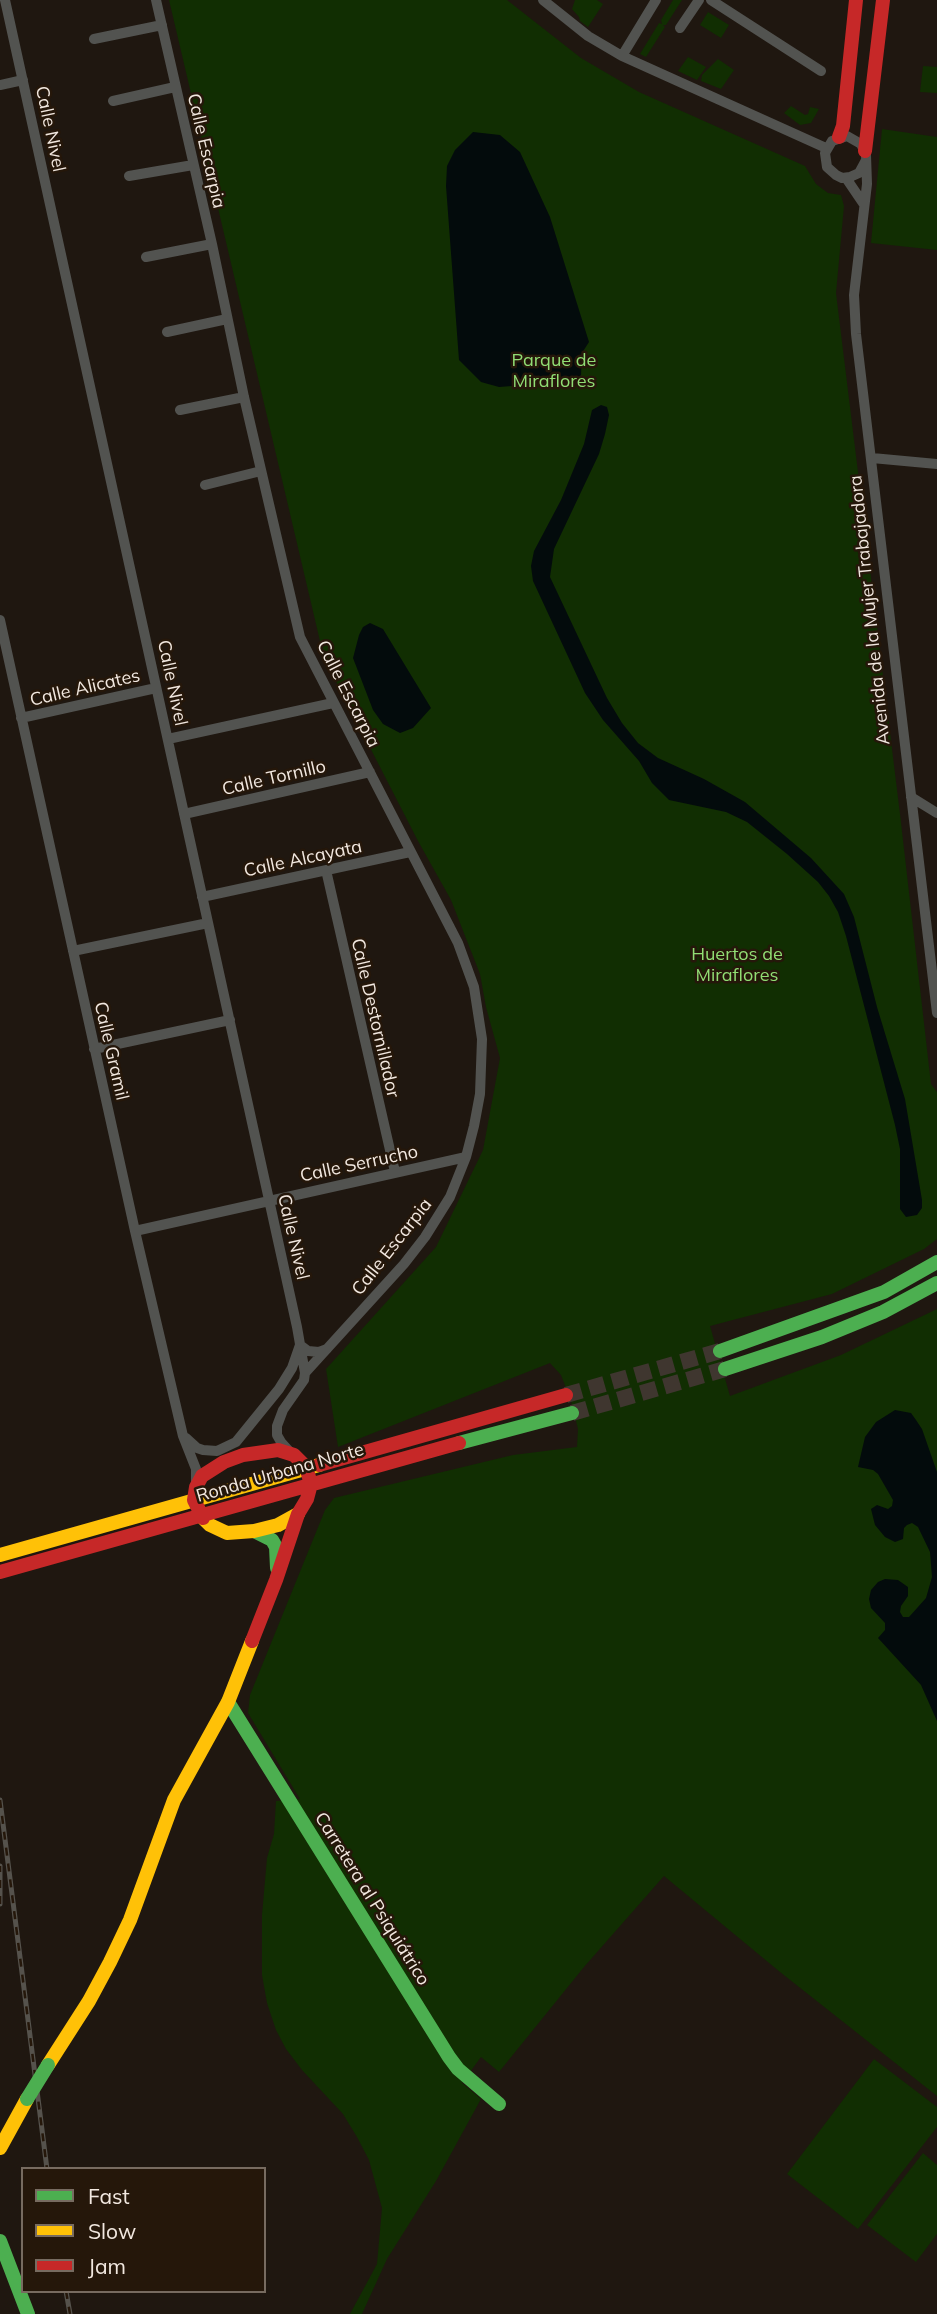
<!DOCTYPE html>
<meta charset="utf-8">
<style>
body{margin:0}
#map{position:relative;width:937px;height:2314px;overflow:hidden;background:#1f1710;font-family:Mulish,sans-serif}
canvas{display:block}
.legend{position:absolute;left:21px;top:2167px;width:245px;height:126px;box-sizing:border-box;background:#25170a;border:2px solid #776b60;margin:0;padding:9px 12px;list-style:none;font-size:21px;color:#f2e8e0}
.legend li{display:flex;align-items:center;gap:14px;height:35px}
.legend b{width:35px;border:2px solid #776b60}
</style>
<div id="map">
<canvas width="937" height="2314"></canvas>
<ul class="legend">
<li><b style="height:9px;background:#4caf50"></b>Fast</li>
<li><b style="height:9px;background:#ffc107"></b>Slow</li>
<li><b style="height:9px;background:#c62828"></b>Jam</li>
</ul>
</div>
<script>
const g = document.querySelector('canvas').getContext('2d');
g.lineJoin = 'round';
function fill(path, color) {
  g.fillStyle = color;
  g.fill(path, 'evenodd');
}
function poly(rows) {
  const path = new Path2D();
  for (const r of rows) {
    path.moveTo(r[0], r[1]);
    for (let i = 2; i < r.length; i += 2) path.lineTo(r[i], r[i + 1]);
  }
  return path;
}
function strokePath(path, color, width, dash) {
  g.strokeStyle = color;
  g.lineWidth = width;
  g.lineCap = dash ? 'butt' : 'round';
  g.setLineDash(dash || []);
  g.stroke(path);
}
function label(font, color, halo, rows, align = 'center') {
  g.font = font + ' Mulish,sans-serif';
  g.lineWidth = 5;
  g.setLineDash([]);
  g.textBaseline = 'middle';
  g.strokeStyle = halo;
  g.fillStyle = color;
  for (const [text, x, y, turn = 0] of rows) {
    g.save();
    g.translate(x, y);
    g.rotate((+turn || 0) * Math.PI / 180);
    g.textAlign = isNaN(turn) ? turn : align;
    if (halo) g.strokeText(text, 0, 0);
    g.fillText(text, 0, 0);
    g.restore();
  }
}
fill(poly([
 [169,0,507,0,581,58,639,92,805,166,816,184,828,193,841,195,844,206,836,293,900,814,931,1084,937,1092,937,1239,924,1249,832,1294,710,1326,730,1396,841,1355,937,1309,937,2096,780,1972,664,1876,584,1967,499,2072,481,2057,462,2083,481,2099,436,2181,387,2259,362,2314,350,2314,377,2264,382,2208,369,2160,357,2137,343,2114,302,2070,286,2049,276,2030,267,2003,262,1975,262,1915,267,1858,274,1834,276,1801,300,1799,248,1713,250,1695,325,1510,334,1498,513,1455,577,1447,578,1429,571,1401,561,1375,550,1363,338,1447,326,1369,436,1247,483,1150,500,1058,486,1007,480,974,451,900,418,841,324,658],
 [575,0,597,0,603,4,588,27,580,21,579,17,572,9],
 [673,0,682,0,666,25,663,25,665,27,646,57,640,54,659,23,662,24,661,20],
 [708,12,729,25,721,38,700,25],
 [688,57,706,67,697,80,678,71],
 [718,59,734,70,721,89,701,81,702,75],
 [923,66,937,67,937,93,920,92],
 [791,106,805,115,808,114,810,107,819,109,811,123,800,125,784,113],
 [882,129,937,137,937,250,871,243],
 [874,2059,937,2107,937,2127,858,2229,787,2174],
 [923,2153,937,2165,937,2234,916,2262,867,2225]
]), '#112e02');
fill(poly([
 [473,132,500,135,520,152,550,217,589,342,582,353,581,375,576,381,499,387,481,382,459,360,446,186,447,166,455,150],
 [601,405,607,407,609,415,605,434,599,454,554,549,550,577,607,698,622,723,638,743,658,758,704,779,745,802,811,858,844,894,854,917,877,1007,905,1099,922,1200,922,1208,917,1215,906,1217,900,1209,900,1149,895,1125,846,936,838,912,829,896,818,882,787,854,747,822,726,812,669,800,652,783,639,761,603,720,585,693,533,581,531,566,534,551,561,500,584,444,592,410],
 [370,623,383,629,431,708,413,728,400,733,383,724,373,710,353,658,359,635,363,627],
 [895,1410,911,1413,916,1420,922,1429,937,1472,937,1721,921,1685,878,1638,885,1630,885,1623,871,1608,869,1599,871,1590,878,1582,885,1579,898,1580,908,1587,908,1596,901,1606,900,1612,903,1617,909,1617,926,1598,932,1577,930,1552,918,1527,912,1523,907,1525,904,1528,903,1539,895,1542,885,1537,875,1525,871,1509,877,1505,888,1509,892,1506,893,1500,878,1474,873,1470,858,1467,865,1437,876,1422]
]), '#030b0c');
strokePath(poly([
 [566,1395,720,1351],
 [572,1413,725,1369]
]), '#3f362f', 16, [16, 8]);
strokePath(poly([
 [5,0,297,1327,305,1373],
 [156,0,212,244,244,397,300,637,458,943,474,987,482,1039,480,1094,474,1126,466,1157,450,1197,425,1237,404,1264,305,1373,304,1380,283,1410,277,1426,277,1435,281,1442,291,1453],
 [543,0,588,36,622,56,826,148],
 [711,0,821,71],
 [680,28,699,0],
 [94,39,162,25],
 [622,56,656,0],
 [0,85,23,80],
 [113,101,175,87],
 [866,160,859,173,850,177,842,178,836,175,827,167,825,153,832,141,847,136,861,144,866,155,867,184,854,295,856,334,937,1013],
 [129,176,193,165],
 [846,178,863,203],
 [146,257,212,244],
 [167,332,227,319],
 [180,410,244,397],
 [872,458,937,464],
 [205,485,261,471],
 [0,620,135,1231,183,1436,196,1469,196,1486],
 [21,718,156,688],
 [168,739,333,703],
 [911,797,937,813],
 [184,814,370,772],
 [326,870,395,1172],
 [202,897,410,852],
 [73,951,208,923],
 [94,1049,230,1020],
 [135,1231,466,1157],
 [186,1438,197,1448,203,1450,217,1451,236,1442,279,1389,292,1368,300,1345,308,1351,319,1352,327,1349]
]), '#525350', 10);
strokePath(poly([
 [720,1351,884,1292,937,1262],
 [725,1369,822,1337,883,1312,937,1283],
 [459,1443,572,1413],
 [254,1531,272,1540,276,1547,277,1568],
 [228,1702,449,2057,458,2069,499,2104],
 [0,2241,28,2314]
]), '#4caf50', 14);
strokePath(poly([
 [203,1518,210,1525,227,1533,254,1531,278,1525,298,1514],
 [0,1555,319,1465],
 [48,2065,89,2001,110,1962,130,1920,174,1800,228,1702,252,1641],
 [0,2148,27,2099]
]), '#ffc107', 14);
strokePath(poly([
 [839,137,843,126,856,0],
 [865,151,883,0],
 [319,1465,566,1395],
 [203,1518,194,1500,196,1487,202,1476,224,1462,243,1455,278,1450,294,1455,306,1467,311,1484,307,1499,298,1514,276,1580,252,1641],
 [0,1572,459,1443]
]), '#c62828', 14);
const rail = poly([
 [0,1800,47,2169],
 [0,1904,0,1866],
 [66,2291,70,2314]
]);
strokePath(rail, '#55524c', 5);
strokePath(rail, '#25170a', 2.5, [8]);
strokePath(poly([
 [27,2099,48,2065]
]), '#4caf50', 14);
label('18px', '#f2e8e0', '#25170a', [
 ["Calle Nivel",50,129,78],
 ["Calle Escarpia",206,151,77],
 ["Avenida de la Mujer Trabajadora",870,610,-96],
 ["Calle Nivel",172,683,78],
 ["Calle Alicates",85,688,-13],
 ["Calle Escarpia",348,694,63],
 ["Calle Tornillo",274,778,-13],
 ["Calle Alcayata",303,859,-12],
 ["Calle Destornillador",375,1018,77],
 ["Calle Gramil",111,1051,77],
 ["Calle Serrucho",359,1164,-12],
 ["Calle Nivel",293,1237,77],
 ["Calle Escarpia",392,1247,-52],
 ["Ronda Urbana Norte",280,1473,-16],
 ["Carretera al Psiquiátrico",372,1899,58]
]);
label('18px', '#91dd74', '#25170a', [
 ["Parque de",554,361],
 ["Miraflores",554,382],
 ["Huertos de",737,955],
 ["Miraflores",737,976]
]);
</script>
